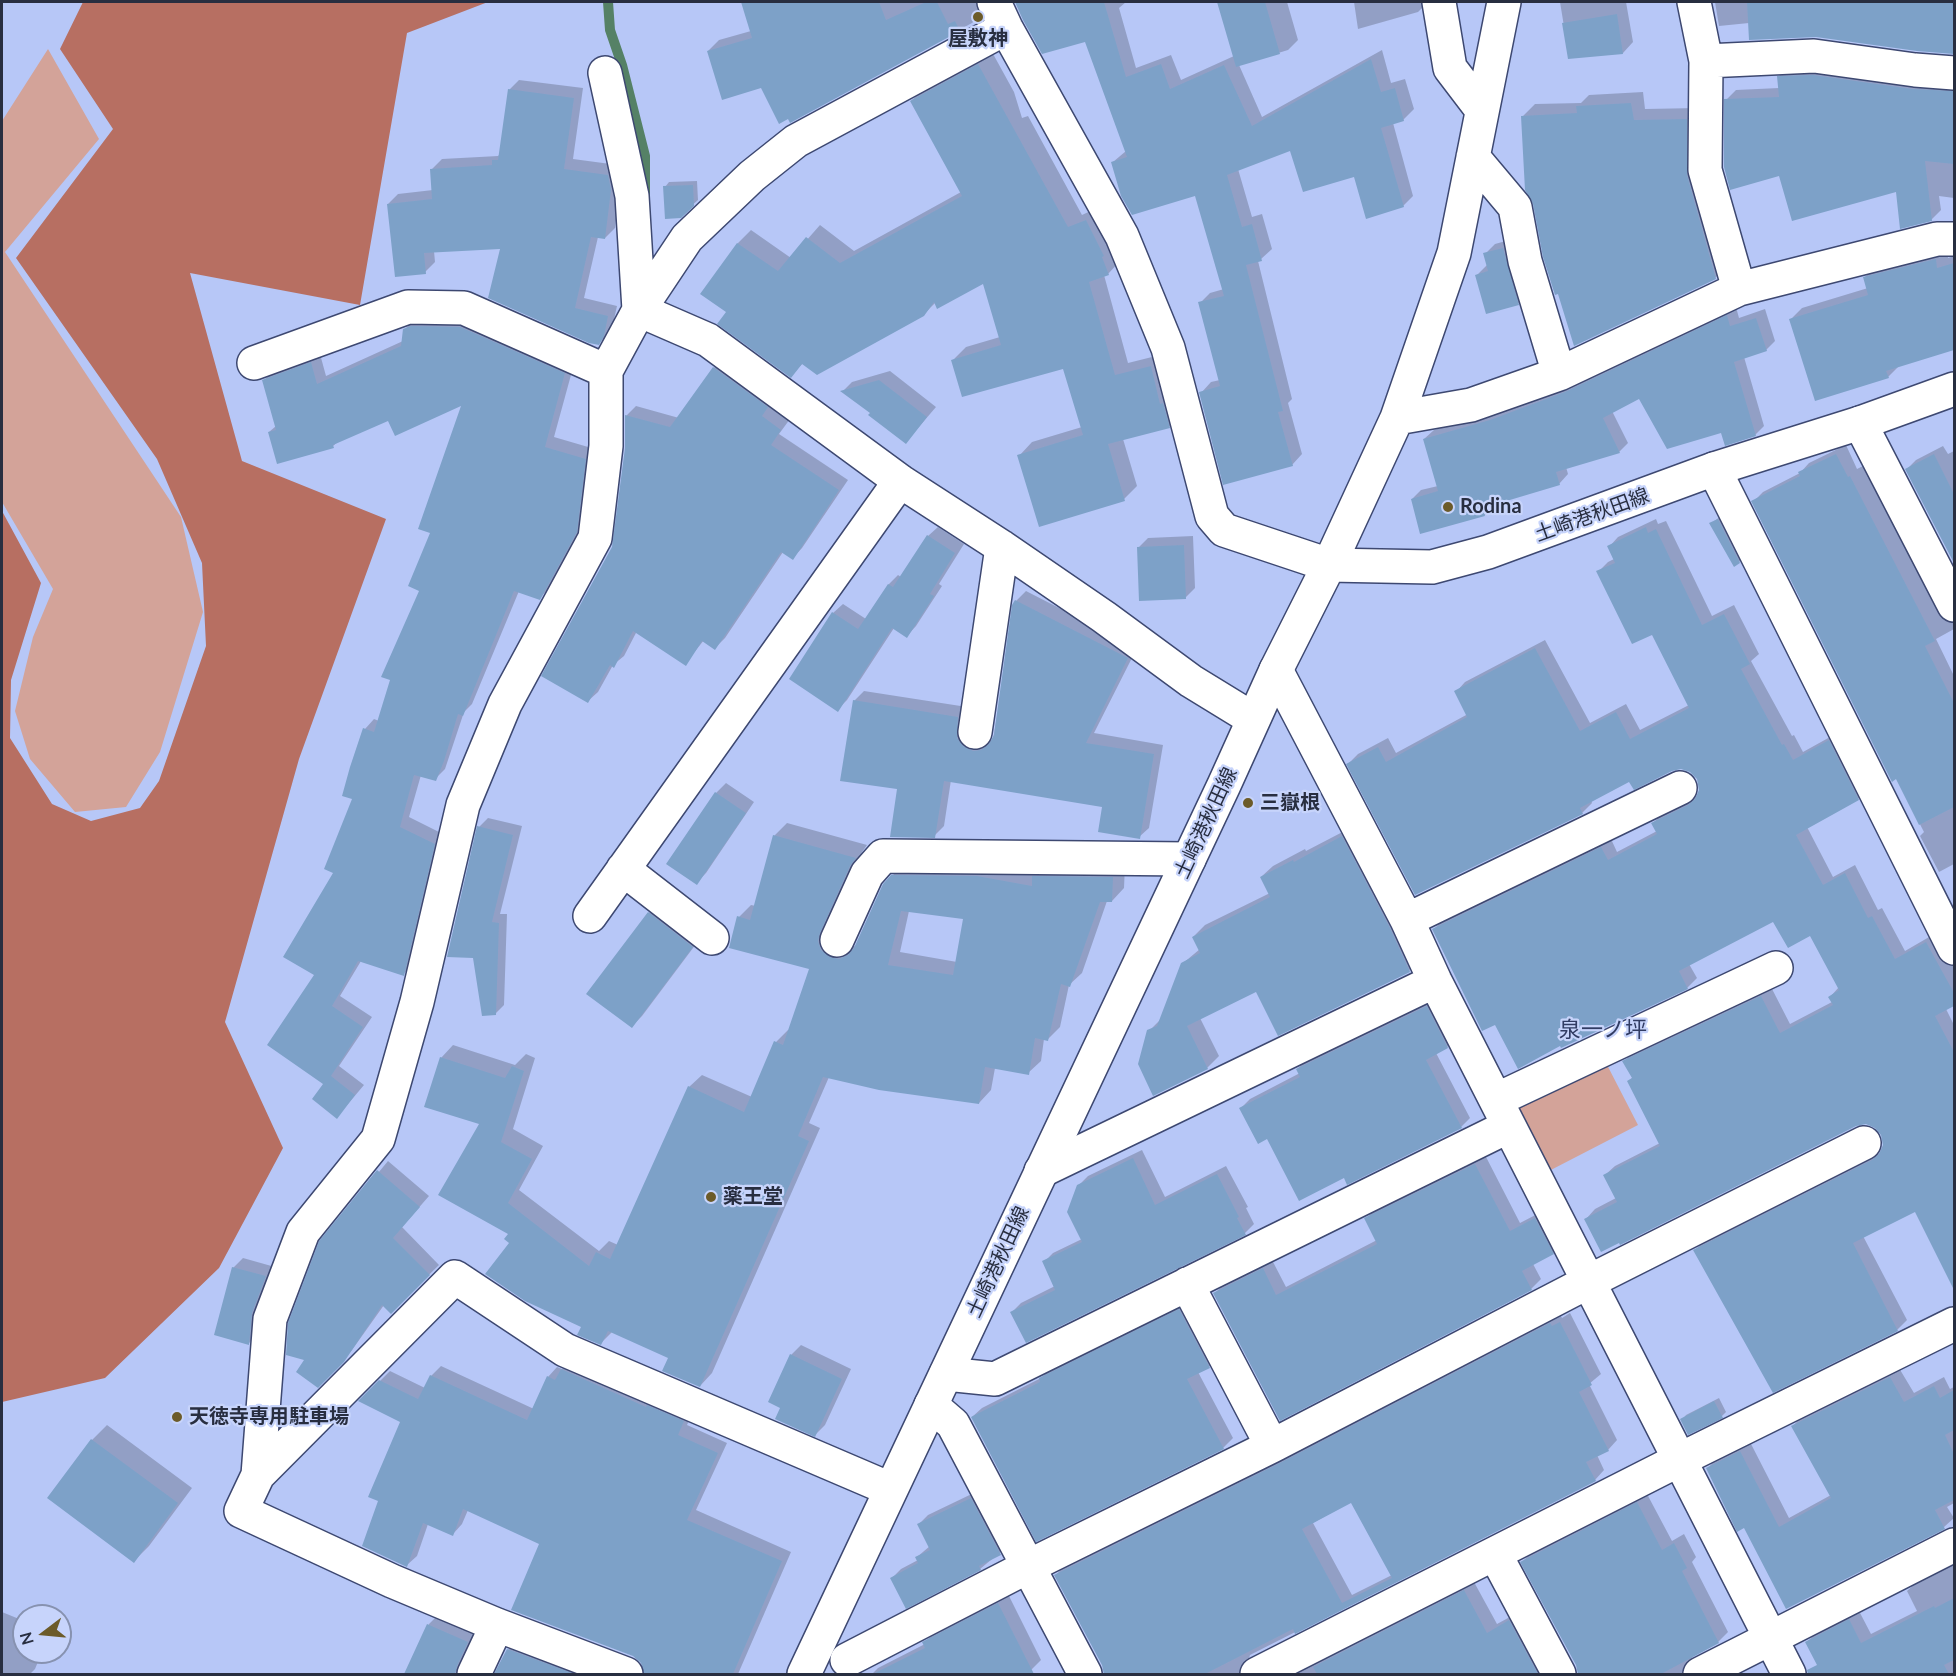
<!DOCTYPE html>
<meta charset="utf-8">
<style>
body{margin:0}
#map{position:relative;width:1956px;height:1676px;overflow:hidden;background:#b7c7f7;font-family:Lato,sans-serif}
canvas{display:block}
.frame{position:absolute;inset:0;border:3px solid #282e40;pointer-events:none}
.north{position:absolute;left:12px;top:1604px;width:60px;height:60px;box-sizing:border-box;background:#c7d4fb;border:2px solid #8792b0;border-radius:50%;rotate:254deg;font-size:16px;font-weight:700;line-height:24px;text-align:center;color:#282e40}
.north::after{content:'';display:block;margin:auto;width:21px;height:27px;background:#6c5b29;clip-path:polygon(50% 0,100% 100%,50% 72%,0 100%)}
</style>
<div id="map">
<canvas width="1956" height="1676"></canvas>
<div class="frame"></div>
<div class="north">N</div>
</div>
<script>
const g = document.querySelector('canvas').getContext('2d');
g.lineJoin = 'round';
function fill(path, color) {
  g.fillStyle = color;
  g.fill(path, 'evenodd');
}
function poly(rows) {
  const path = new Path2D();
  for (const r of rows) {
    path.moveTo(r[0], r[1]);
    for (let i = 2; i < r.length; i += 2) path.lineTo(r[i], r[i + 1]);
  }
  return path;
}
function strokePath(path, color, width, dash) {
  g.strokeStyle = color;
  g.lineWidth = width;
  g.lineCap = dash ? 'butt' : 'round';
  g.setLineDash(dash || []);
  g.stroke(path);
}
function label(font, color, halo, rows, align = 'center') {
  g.font = font + ' Lato,"Noto Sans JP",sans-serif';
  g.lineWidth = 4.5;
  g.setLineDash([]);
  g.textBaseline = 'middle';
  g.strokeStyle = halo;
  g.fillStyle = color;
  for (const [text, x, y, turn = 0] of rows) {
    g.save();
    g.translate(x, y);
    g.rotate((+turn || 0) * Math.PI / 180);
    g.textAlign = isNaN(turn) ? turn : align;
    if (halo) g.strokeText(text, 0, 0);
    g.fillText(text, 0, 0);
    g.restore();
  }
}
fill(poly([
 [48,49,99,139,5,252,181,517,203,612,160,752,126,807,75,812,30,759,15,711,33,637,53,589,2,502,2,121],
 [1604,1059,1638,1125,1545,1173,1511,1106]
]), '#d3a399');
fill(poly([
 [83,2,488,2,407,33,360,305,190,273,242,461,386,519,299,759,225,1022,283,1148,219,1268,105,1378,2,1402,2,511,41,583,11,680,10,738,52,804,91,821,140,808,159,781,206,646,202,563,157,459,16,258,113,129,60,49]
]), '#b76f62');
fill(poly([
 [743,2,979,2,983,12,972,23,791,121,761,87,708,51,719,40,751,31],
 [1019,2,1126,2,1119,8,1136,68,1171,55,1181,80,1234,56,1232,3,1238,2,1287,2,1298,40,1288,50,1239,65,1262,117,1382,50,1391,83,1405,79,1414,109,1403,120,1393,123,1413,196,1403,206,1355,175,1291,149,1238,169,1252,217,1262,214,1272,249,1261,259,1258,261,1292,399,1288,403,1302,454,1292,465,1201,393,1211,382,1220,380,1200,303,1210,293,1224,289,1196,194,1113,162,1126,151,1085,40,1024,19],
 [1354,2,1428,2,1418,12,1358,29],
 [1560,2,1626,2,1633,42,1623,53,1569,57],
 [1715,2,1855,2,1853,29,1749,23,1719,26],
 [1889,2,1954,2,1954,53,1880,45],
 [992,52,1014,92,1022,118,1028,116,1082,215,1099,207,1121,260,1108,274,1104,275,1128,363,1164,354,1182,414,1169,427,1123,439,1137,486,1124,499,1019,456,1032,442,1082,427,1064,367,953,360,966,347,1000,337,984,282,936,302,923,315,803,363,791,376,728,312,702,294,738,243,751,230,791,258,820,225,854,251,961,192,911,101,925,88],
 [1788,67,1954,82,1954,198,1939,196,1941,210,1931,220,1897,190,1780,175,1726,100,1736,90,1779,88,1778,77],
 [519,80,583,88,573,159,618,165,621,179,615,228,605,238,598,237,584,298,617,306,613,324,608,334,598,344,501,248,434,251,435,262,425,272,388,204,398,194,433,190,432,169,442,159,498,156,501,153,509,90],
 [1643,92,1645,109,1698,108,1727,266,1715,278,1523,116,1535,104,1581,103,1589,95],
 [697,181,698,200,680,216,665,187,669,182],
 [1513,239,1528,294,1518,304,1477,275,1487,265,1485,254,1495,244],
 [1947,248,1948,258,1954,256,1954,348,1900,365,1888,377,1791,319,1802,308,1868,288,1864,278,1876,266],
 [1736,307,1739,318,1765,309,1775,341,1766,350,1744,357,1764,426,1755,435,1722,432,1639,397,1612,411,1628,443,1619,452,1566,467,1568,474,1559,484,1493,503,1494,505,1485,515,1421,532,1412,499,1421,490,1438,486,1424,439,1434,430,1500,411],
 [470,318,574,364,554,437,595,449,586,521,549,588,540,598,519,591,472,704,464,712,445,769,435,779,421,775,409,817,443,834,413,965,403,974,361,961,340,996,372,1017,339,1066,364,1085,337,1117,325,1083,316,975,335,872,354,798,365,729,374,719,379,721,421,591,432,532,464,403,389,419,339,441,333,446,269,432,276,426,264,380,274,371,320,354,326,376,403,341,404,330,414,320],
 [723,358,790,419,779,434,848,480,802,548,793,558,783,552,725,638,715,648,704,640,685,664,637,631,624,656,613,665,598,692,588,701,613,547,626,448,626,416,636,406,679,418,714,368],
 [890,371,936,407,906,442,872,413,843,391,852,382],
 [1846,445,1857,469,1869,463,1954,612,1954,629,1936,639,1954,676,1954,864,1939,872,1920,836,1924,832,1753,502,1763,492,1800,473,1809,463],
 [1943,446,1948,454,1954,451,1954,562,1907,469,1916,460],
 [1723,515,1744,557,1739,562,1711,523],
 [1656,519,1658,524,1666,521,1712,616,1734,605,1759,654,1751,661,1792,736,1794,735,1803,752,1839,732,1868,789,1858,799,1807,827,1833,877,1855,865,1878,910,1882,908,1905,951,1936,933,1954,967,1954,1004,1946,1009,1954,1025,1954,1280,1952,1281,1916,1210,1863,1236,1907,1320,1897,1330,1695,1250,1704,1241,1882,1152,1884,1145,1882,1134,1876,1126,1866,1123,1855,1125,1586,1219,1595,1209,1616,1198,1605,1175,1615,1166,1660,1143,1629,1081,1633,1077,1624,1061,1634,1052,1771,987,1790,1024,1832,1002,1830,997,1839,987,1811,934,1774,920,1689,964,1697,978,1687,988,1495,1023,1434,929,1443,920,1611,839,1617,852,1657,831,1653,823,1663,813,1698,796,1700,790,1698,779,1691,771,1681,768,1630,780,1591,800,1592,803,1582,813,1416,893,1348,764,1358,754,1388,738,1396,753,1468,714,1456,692,1465,682,1545,640,1590,723,1626,704,1640,730,1689,705,1653,633,1598,572,1608,562,1614,559,1609,547,1618,537],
 [938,527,964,544,939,584,942,586,916,626,907,636,894,628,847,700,837,710,833,613,843,604,866,619,889,584,898,575,901,577,928,536],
 [1193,536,1195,588,1185,598,1138,548,1148,538],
 [1026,591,1137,648,1094,733,1163,745,1149,828,1139,837,1104,806,951,780,944,826,934,836,898,788,854,701,864,691,967,707,982,741,993,740,1016,601],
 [726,783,754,802,706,873,696,883,716,793],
 [488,818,522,826,500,914,507,914,504,1005,495,1014,479,827],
 [787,823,867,845,862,852,832,919,852,947,857,945,892,876,905,863,1125,865,1124,888,1112,901,1107,901,1082,973,1069,985,1060,1027,1048,1039,1044,1039,1041,1061,1028,1073,995,1068,991,1090,979,1103,829,1077,809,1123,820,1128,712,1373,700,1386,670,1357,613,1331,601,1343,583,1326,511,1243,481,1123,441,1058,453,1045,515,1065,526,1054,535,1058,513,1129,543,1146,519,1190,599,1251,609,1241,618,1245,689,1087,702,1075,752,1097,776,1042,788,1030,790,1030,811,968,739,917,751,905,756,906,774,836],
 [909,911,964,918,957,962,900,952],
 [1354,826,1421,959,1409,971,1256,990,1200,1018,1219,1056,1207,1068,1149,1031,1161,1019,1182,964,1200,949,1193,937,1205,925,1270,893,1261,877,1273,866,1305,849,1306,851],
 [659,903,702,936,642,1016,632,1026,649,913],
 [1436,998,1457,1038,1447,1047,1436,1053,1470,1118,1461,1127,1344,1176,1268,1137,1241,1108,1250,1099,1300,1073,1297,1069,1307,1060],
 [1142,1150,1165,1197,1226,1166,1248,1207,1246,1208,1254,1224,1245,1233,1012,1312,1021,1303,1055,1286,1044,1262,1053,1253,1082,1239,1078,1186,1088,1176],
 [1485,1155,1520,1223,1545,1210,1562,1244,1553,1253,1533,1264,1541,1279,1531,1289,1281,1419,1215,1293,1224,1284,1272,1260,1286,1287,1377,1240,1366,1219,1375,1209],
 [388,1161,429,1196,402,1227,439,1265,391,1312,384,1305,352,1350,328,1376,306,1359,321,1242],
 [243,1258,275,1267,259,1333,249,1343,233,1268],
 [1189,1301,1218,1357,1209,1367,1198,1372,1233,1438,1223,1448,972,1417,982,1408,1041,1378,1050,1369],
 [1570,1313,1601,1374,1589,1384,1617,1440,1608,1450,1597,1455,1604,1470,1595,1480,1250,1655,1248,1662,1251,1674,1105,1674,1103,1665,1056,1575,1065,1565,1560,1314,1562,1318],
 [1352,1501,1392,1575,1352,1595,1313,1523],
 [801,1345,851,1369,825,1425,815,1435,782,1407,791,1355],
 [572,1360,693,1412,687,1425,727,1443,696,1510,791,1552,738,1674,684,1674,669,1668,541,1544,468,1510,462,1524,453,1534,428,1524,417,1556,407,1565,380,1501,402,1422,361,1400,390,1371,425,1388,431,1376,441,1366,534,1409,548,1377,557,1367,562,1369],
 [1899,1368,1914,1393,1944,1377,1950,1389,1954,1387,1954,1503,1947,1507,1954,1518,1944,1527,1787,1607,1745,1526,1708,1468,1717,1458,1750,1442,1789,1518,1831,1495,1793,1426,1802,1416],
 [1719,1398,1726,1412,1722,1416,1682,1420,1686,1415],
 [107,1425,192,1488,149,1546,134,1561,49,1498,92,1440],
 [980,1490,1009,1545,980,1569,892,1578,901,1569,918,1560,917,1557,930,1546,919,1524,928,1515],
 [1647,1494,1672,1541,1684,1534,1696,1557,1692,1562,1728,1632,1718,1642,1693,1655,1690,1662,1694,1674,1583,1674,1522,1562,1532,1552],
 [1954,1562,1954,1674,1824,1674,1807,1642,1817,1632,1859,1611,1871,1634,1917,1611,1907,1591,1917,1582],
 [1474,1582,1497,1624,1519,1612,1548,1674,1290,1674],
 [1008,1594,1041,1660,1031,1670,1023,1674,872,1674,878,1668,925,1644,924,1643,934,1633],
 [2,1612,24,1621,24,1652,42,1652,35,1669,30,1674,2,1674],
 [438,1615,475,1632,455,1674,406,1674,429,1624],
 [516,1641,604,1674,496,1674,508,1650]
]), '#0003');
strokePath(poly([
 [608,2,610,30,622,65,645,156,645,194]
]), '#558166', 10);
fill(poly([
 [741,2,879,2,886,20,926,2,937,2,948,24,955,21,960,31,790,123,788,119,779,124,761,88,722,100,707,51,752,38],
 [1015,2,1104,2,1126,77,1161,64,1170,89,1224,65,1252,126,1371,59,1381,92,1395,88,1404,121,1381,128,1404,207,1366,219,1354,177,1303,192,1290,151,1227,175,1242,227,1252,224,1262,261,1246,265,1283,411,1278,412,1293,466,1223,485,1199,392,1220,386,1198,302,1224,296,1195,196,1132,215,1121,196,1111,162,1127,157,1085,42,1042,54,1023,20],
 [1217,2,1265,2,1280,54,1236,67],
 [1747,2,1954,2,1954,54,1917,51,1816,37,1749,40],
 [1617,14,1623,54,1568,59,1562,23],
 [978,64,1068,227,1086,220,1104,256,1102,257,1109,275,1089,282,1115,375,1151,366,1160,404,1163,403,1170,428,1108,444,1125,501,1039,527,1017,455,1083,435,1063,369,962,397,951,360,1001,345,983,284,937,309,934,302,924,316,817,375,802,364,791,378,717,324,726,312,700,294,737,243,778,271,806,237,840,263,962,196,910,101],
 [1813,75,1912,89,1954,91,1954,164,1925,161,1932,221,1900,229,1896,192,1792,221,1779,176,1730,190,1724,167,1724,99,1779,97,1777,76],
 [508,89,574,98,564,169,608,175,611,190,605,239,591,237,575,308,608,316,604,336,599,345,589,343,488,298,500,249,424,253,426,274,395,277,387,204,432,199,430,169,492,165,492,160,498,160],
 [1631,103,1634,120,1687,119,1687,175,1716,279,1574,346,1558,294,1555,295,1543,257,1533,204,1525,190,1521,116,1577,113,1576,106],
 [693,185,694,206,681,218,665,219,663,186],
 [1503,248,1519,305,1486,314,1475,275,1488,271,1483,253],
 [1936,259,1937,268,1954,263,1954,350,1886,371,1889,378,1815,401,1789,319,1868,295,1863,277],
 [1727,315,1730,326,1756,318,1767,351,1734,362,1756,436,1725,446,1721,433,1667,449,1639,399,1603,418,1620,453,1556,472,1560,485,1483,508,1485,516,1420,534,1411,499,1438,491,1423,439,1490,420,1565,392],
 [411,326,460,327,565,373,545,447,586,459,577,532,540,600,514,591,463,716,458,714,444,761,436,781,414,775,400,827,435,844,404,976,358,961,332,1006,363,1027,331,1076,355,1095,337,1119,312,1099,323,1084,267,1045,314,975,283,957,333,873,324,869,352,799,342,796,350,767,363,728,374,732,390,680,381,677,419,591,408,586,430,533,418,529,461,406,395,436,388,421,333,445,334,448,277,464,268,432,276,430,262,380,311,362,317,384,401,346,403,329],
 [713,367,768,407,762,416,781,430,771,445,839,490,793,560,781,552,715,650,702,641,686,666,633,631,614,668,610,665,588,703,541,676,612,547,625,448,625,415,670,427],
 [879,380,927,417,906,444,868,415,870,413,840,391],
 [1836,454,1848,477,1850,476,1935,641,1925,646,1954,703,1954,807,1919,825,1896,779,1892,782,1751,501,1800,476,1798,472],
 [1934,454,1954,494,1954,563,1905,469],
 [1718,519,1740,563,1734,567,1709,523],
 [1646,527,1648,533,1656,529,1702,625,1724,614,1750,664,1741,669,1782,745,1784,744,1793,760,1829,740,1859,800,1796,835,1823,885,1845,873,1868,918,1872,916,1895,959,1926,942,1954,993,1954,1006,1935,1016,1954,1052,1954,1290,1915,1212,1853,1243,1898,1331,1773,1393,1693,1250,1872,1160,1879,1154,1883,1145,1881,1135,1875,1128,1866,1124,1856,1126,1620,1245,1619,1243,1601,1252,1584,1219,1617,1202,1603,1175,1660,1146,1627,1081,1632,1078,1622,1061,1761,996,1780,1033,1833,1005,1828,997,1839,990,1810,936,1788,948,1773,922,1679,971,1688,989,1561,1048,1560,1046,1518,1069,1495,1025,1482,1031,1432,929,1601,847,1608,860,1657,834,1651,823,1688,805,1695,799,1699,790,1697,779,1690,772,1681,769,1672,771,1634,790,1629,782,1580,808,1583,814,1415,895,1346,764,1378,747,1386,762,1467,717,1454,691,1535,648,1580,731,1616,712,1630,739,1689,708,1652,635,1632,644,1596,571,1615,563,1607,546],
 [927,535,955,553,930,594,934,596,907,638,892,628,838,712,789,679,832,612,858,629,888,584,893,587],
 [1184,545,1186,599,1139,601,1137,547],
 [1015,600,1128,658,1086,743,1154,754,1140,839,1098,832,1102,807,944,781,935,838,890,837,897,789,840,781,853,700,958,717,957,738,963,746,973,751,981,750,989,744,994,735,1012,605],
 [715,792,746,813,697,885,666,864],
 [477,826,513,835,492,922,499,923,496,1015,482,1016,473,958,447,957],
 [773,835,856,858,850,866,820,933,818,941,821,950,830,957,839,959,848,955,854,948,883,884,891,875,977,876,1032,886,1032,876,1113,877,1112,902,1100,902,1070,987,1061,984,1048,1041,1035,1038,1029,1075,985,1067,979,1104,879,1090,823,1077,798,1136,809,1141,700,1387,662,1371,668,1358,608,1331,601,1345,577,1335,581,1327,525,1301,485,1274,509,1243,504,1239,508,1234,438,1195,479,1124,424,1107,440,1057,505,1078,512,1066,524,1071,501,1142,532,1159,508,1203,589,1266,596,1252,610,1259,688,1086,744,1112,774,1041,783,1045,809,969,729,948,737,916,750,920],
 [901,911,963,919,953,975,888,965],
 [1342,836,1390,928,1410,972,1278,1036,1256,992,1187,1026,1208,1069,1153,1096,1138,1064,1147,1030,1157,1026,1181,963,1200,953,1192,937,1270,897,1260,877,1293,860,1294,862],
 [648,912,693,947,632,1028,586,994],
 [1427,1006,1448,1048,1426,1060,1462,1128,1347,1185,1344,1178,1299,1201,1267,1139,1258,1144,1239,1108,1300,1077,1296,1069],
 [1133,1158,1155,1205,1217,1174,1239,1217,1237,1218,1246,1235,1026,1343,1010,1312,1055,1290,1042,1261,1082,1242,1067,1212,1077,1185],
 [1475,1164,1510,1231,1535,1218,1554,1254,1522,1271,1532,1290,1280,1421,1213,1293,1263,1268,1276,1295,1377,1244,1364,1218],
 [377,1170,420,1207,393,1238,430,1275,391,1314,382,1305,344,1362,318,1388,296,1372,304,1360,286,1355,288,1323,319,1241],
 [232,1267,266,1276,252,1313,249,1345,214,1335],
 [1179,1309,1210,1368,1187,1379,1224,1449,1036,1542,971,1417,1040,1382,1039,1378],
 [1560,1322,1592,1385,1579,1392,1609,1451,1586,1462,1596,1481,1295,1634,1293,1629,1205,1674,1104,1674,1102,1665,1054,1575,1280,1463,1550,1323,1552,1326],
 [1351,1503,1392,1578,1342,1603,1302,1529],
 [790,1354,842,1379,815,1437,775,1419,780,1408,768,1402],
 [561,1369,646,1407,647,1405,684,1421,678,1435,718,1453,687,1520,782,1561,733,1674,644,1674,641,1663,633,1656,511,1610,539,1544,463,1509,453,1536,423,1523,407,1567,362,1546,378,1501,368,1497,400,1422,358,1401,379,1380,418,1399,430,1375,527,1420,547,1376,555,1380],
 [1890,1377,1904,1402,1934,1386,1940,1398,1954,1390,1954,1430,1945,1435,1954,1454,1954,1500,1935,1510,1945,1529,1786,1609,1744,1528,1737,1532,1706,1468,1740,1451,1779,1527,1831,1498,1791,1426],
 [1714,1401,1723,1418,1688,1435,1680,1419],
 [91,1439,178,1503,134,1563,47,1498],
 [971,1498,1001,1555,979,1566,981,1570,906,1609,890,1578,918,1563,915,1557,930,1550,917,1524],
 [1637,1502,1662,1550,1674,1543,1687,1568,1682,1571,1719,1643,1661,1674,1578,1674,1576,1665,1520,1562],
 [1464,1590,1487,1633,1509,1620,1538,1674,1317,1674,1313,1667],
 [1954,1598,1954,1660,1944,1665,1949,1674,1808,1674,1807,1670,1817,1665,1805,1642,1849,1619,1861,1643,1934,1606,1935,1608],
 [998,1603,1034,1674,873,1674,925,1648,922,1642],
 [427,1624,468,1642,457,1666,455,1674,404,1674],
 [507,1649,575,1674,494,1674]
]), '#7da1c8');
const minor = poly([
 [994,2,1006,28,1122,236,1168,348,1212,516,1224,530,1329,565,1397,418,1454,253,1504,2],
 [1439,2,1450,68,1482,110],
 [1694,2,1706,61,1705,170,1739,289],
 [1706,61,1814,56,1915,70,1954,73],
 [605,73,632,196,639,310,687,238,752,176,796,141,1006,28],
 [1473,157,1515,207,1525,261,1559,374],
 [254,363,408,307,464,308,606,371],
 [1397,418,1471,405,1559,374,1739,289,1937,239,1954,239],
 [1860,423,1954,605],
 [1714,469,1954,948],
 [1276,670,1407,920,1435,981,1789,1674],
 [975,732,1002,547],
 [623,869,712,938],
 [590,916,900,481],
 [1407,920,1680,788],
 [837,940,867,874,883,856,1189,859],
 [1496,1100,1776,968],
 [1041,1171,1435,981],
 [1187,1284,1272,1446],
 [946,1374,995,1379,1509,1126],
 [931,1405,953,1424,1085,1674],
 [258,1475,455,1277,565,1350,890,1489],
 [1495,1554,1559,1674],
 [847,1660,1029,1566,1272,1446,1588,1282,1864,1143],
 [474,1674,497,1625],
 [626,1674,497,1625,392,1581,241,1511,258,1475,270,1319,303,1232,378,1139,417,1002,463,805,505,704,595,538,606,446,606,371,639,310,708,340,900,481,1002,547,1104,617,1191,681,1253,719],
 [1257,1674,1679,1460,1954,1324],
 [1700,1674,1954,1545]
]);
const major = poly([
 [804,1674,1224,785,1276,670,1329,565,1432,567,1488,552,1714,469,1860,423,1954,389]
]);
strokePath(minor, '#3d4871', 36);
strokePath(major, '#3d4871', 36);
strokePath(minor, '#fff', 33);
strokePath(major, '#fff', 33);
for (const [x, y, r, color] of [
 [978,17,6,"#6c5b29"],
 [1448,507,6,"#6c5b29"],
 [1248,803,6,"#6c5b29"],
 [711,1197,6,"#6c5b29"],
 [177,1417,6,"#6c5b29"]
]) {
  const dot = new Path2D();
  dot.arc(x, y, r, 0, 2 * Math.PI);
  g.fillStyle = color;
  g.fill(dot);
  strokePath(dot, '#c7d4fb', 2);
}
label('bold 20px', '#282e40', '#c7d4fb', [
 ["屋敷神",978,39,"center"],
 ["Rodina",1460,507],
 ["三嶽根",1260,803],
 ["薬王堂",723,1197],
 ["天徳寺専用駐車場",189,1417]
], 'left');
label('20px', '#282e40', '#c7d4fb', [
 ["土崎港秋田線",1592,515,-20],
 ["土崎港秋田線",1206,823,-65],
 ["土崎港秋田線",998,1262,-65]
]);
label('22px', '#313c63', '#c7d4fb', [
 ["泉一ノ坪",1603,1030]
]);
</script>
